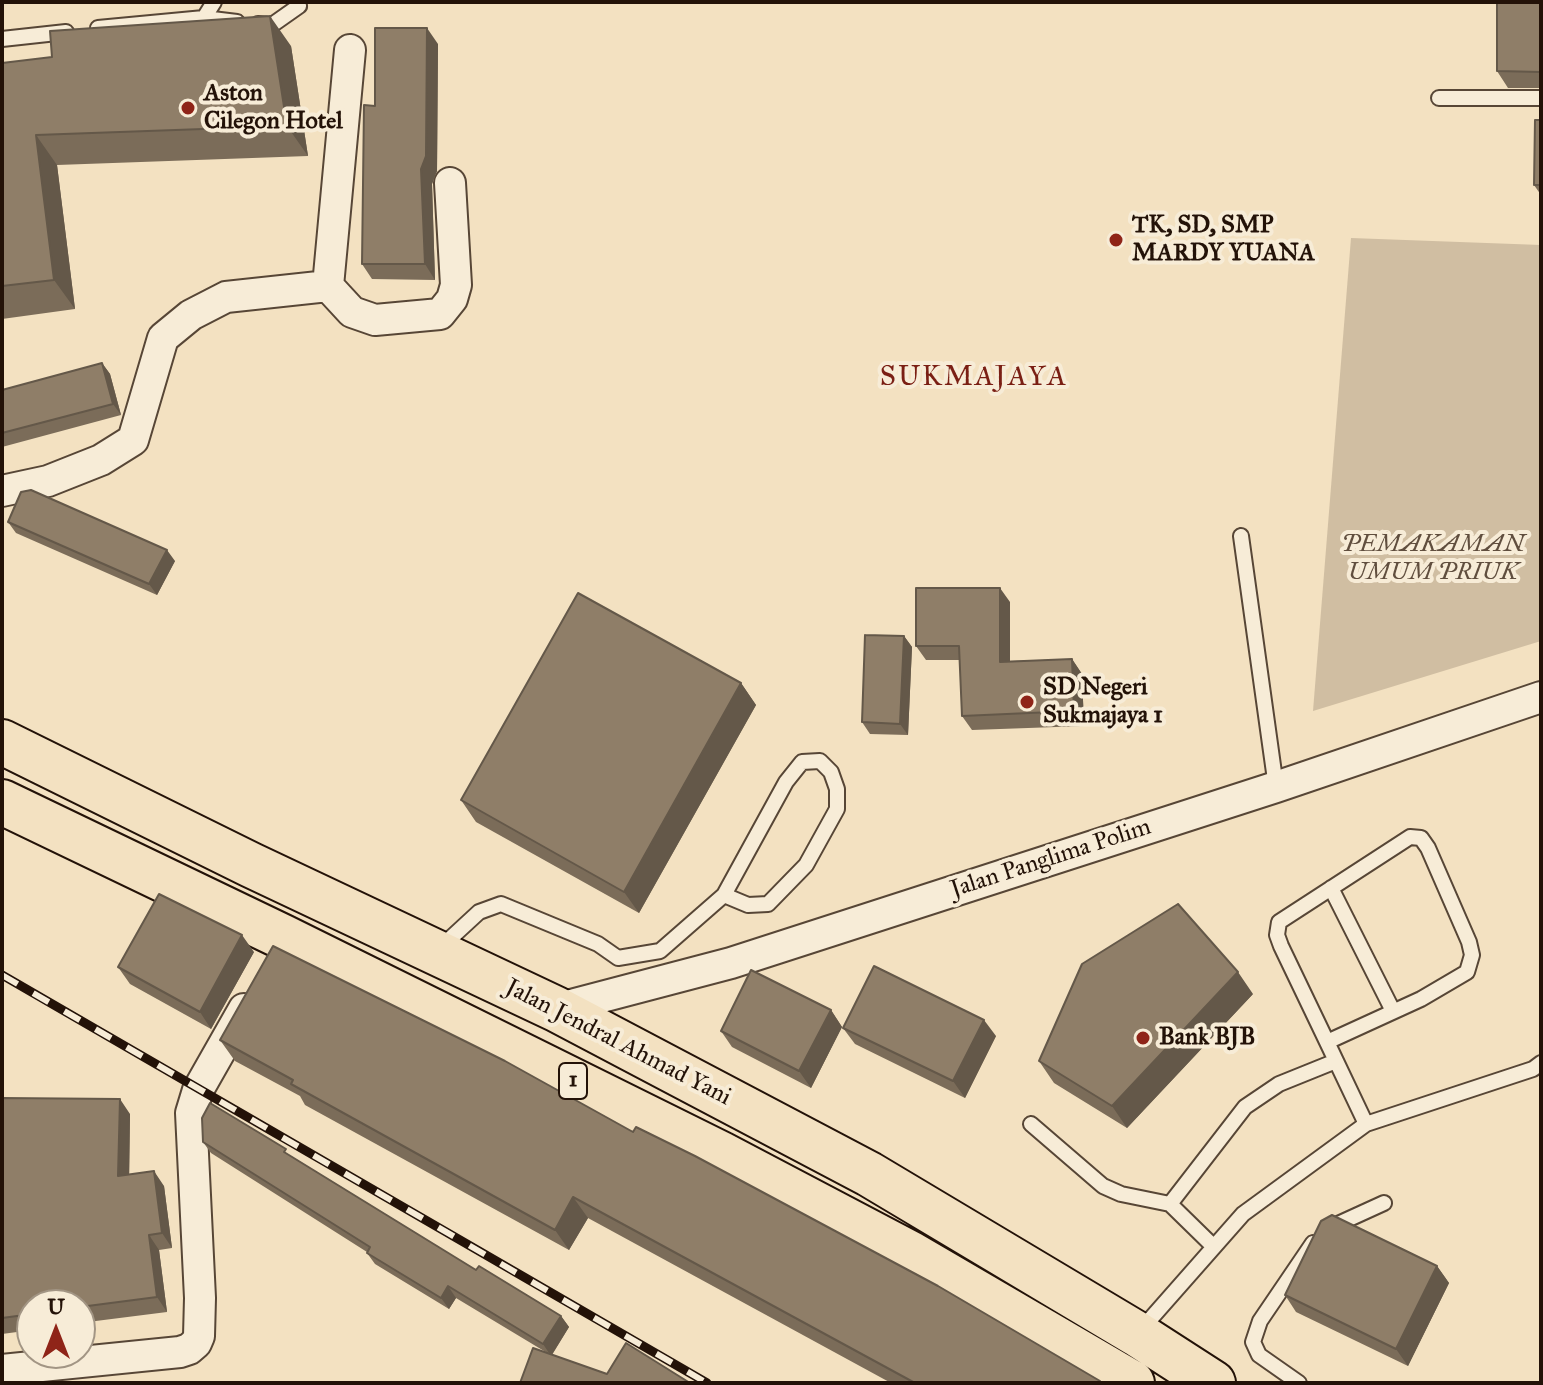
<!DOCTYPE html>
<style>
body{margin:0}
#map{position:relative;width:1543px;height:1385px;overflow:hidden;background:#f3e1c1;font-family:"IM FELL Great Primer",serif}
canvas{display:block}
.frame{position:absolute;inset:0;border:4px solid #231208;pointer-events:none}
.north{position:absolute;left:16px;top:1289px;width:80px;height:80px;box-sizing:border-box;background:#f7ecd7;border:2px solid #a29584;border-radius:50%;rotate:0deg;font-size:22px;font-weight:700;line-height:32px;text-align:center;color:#231208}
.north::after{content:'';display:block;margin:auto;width:28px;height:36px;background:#8f2418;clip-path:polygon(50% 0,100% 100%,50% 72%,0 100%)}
</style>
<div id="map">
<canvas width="1543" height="1385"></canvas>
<div class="frame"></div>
<div class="north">U</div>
</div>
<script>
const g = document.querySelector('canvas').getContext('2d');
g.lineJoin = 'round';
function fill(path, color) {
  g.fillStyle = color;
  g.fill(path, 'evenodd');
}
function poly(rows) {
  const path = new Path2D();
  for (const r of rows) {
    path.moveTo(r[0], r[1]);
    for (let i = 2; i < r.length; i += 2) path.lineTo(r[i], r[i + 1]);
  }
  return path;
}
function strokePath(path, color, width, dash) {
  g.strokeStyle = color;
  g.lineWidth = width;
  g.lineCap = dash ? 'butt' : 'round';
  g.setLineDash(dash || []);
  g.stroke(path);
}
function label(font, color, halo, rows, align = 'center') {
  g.font = font + ' "IM FELL Great Primer",serif';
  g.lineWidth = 8;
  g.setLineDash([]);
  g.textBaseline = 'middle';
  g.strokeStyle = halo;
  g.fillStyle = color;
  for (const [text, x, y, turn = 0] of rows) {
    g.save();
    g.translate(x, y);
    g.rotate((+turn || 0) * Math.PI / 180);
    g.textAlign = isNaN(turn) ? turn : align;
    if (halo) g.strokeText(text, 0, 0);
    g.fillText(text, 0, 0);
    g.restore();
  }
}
fill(poly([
 [1351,238,1541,245,1541,641,1313,711]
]), '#d0bea2');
const service = poly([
 [204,18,214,2],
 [258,24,272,25,299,6,298,2],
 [98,28,204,18,237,22],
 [2,39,66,32],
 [1439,98,1541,98],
 [1241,536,1276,787],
 [1331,888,1393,1011],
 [440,948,479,912,501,904,598,944,618,958,660,951,724,895,786,782,802,762,820,761,831,772,837,789,837,809,806,865,768,904,748,905,724,895],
 [1327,1042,1421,999,1467,972,1472,955,1469,942,1428,848,1421,838,1410,837,1279,922,1277,935,1281,946,1327,1042,1366,1124],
 [1031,1124,1103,1186,1121,1194,1170,1204,1214,1247],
 [1170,1204,1245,1107,1279,1084,1336,1061],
 [1327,1229,1384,1203],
 [1139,1332,1243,1214,1366,1124,1533,1069,1541,1063],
 [1299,1383,1259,1355,1253,1342,1260,1321,1313,1243]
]);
const minor = poly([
 [328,286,352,312,375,320,440,314,452,299,456,285,450,183],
 [2,491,48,481,101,460,133,440,163,338,191,315,226,297,328,286,350,50],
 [556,1009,731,963,1276,787,1541,697],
 [2,1370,180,1352,189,1349,196,1343,199,1336,200,1298,191,1113,198,1090,244,1009]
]);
const trunk = poly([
 [2,742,251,865,556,1009,869,1174,1137,1334,1213,1383],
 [2,802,283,937,721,1154,911,1254,1132,1383]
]);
strokePath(service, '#574636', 18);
strokePath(minor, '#574636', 34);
strokePath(trunk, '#231208', 48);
strokePath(service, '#f7ecd7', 14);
strokePath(minor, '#f7ecd7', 30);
strokePath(trunk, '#f3e1c1', 44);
const rail = poly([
 [2,975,707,1383]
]);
strokePath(rail, '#231208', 9);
strokePath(rail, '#f7ecd7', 6, [18]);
fill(poly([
 [1541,2,1541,88,1508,88,1497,71],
 [438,44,437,171,432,184,435,280,372,279,362,264,375,106],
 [291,46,308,156,57,165,75,309,2,319,2,63],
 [1541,120,1541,195,1534,185],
 [102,363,110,374,121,415,2,447,2,390],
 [8,522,175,561,157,595,16,533],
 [1010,602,1010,661,1072,659,1082,674,1084,726,972,730,962,716,960,660,926,660,916,646],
 [904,636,912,647,908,735,870,734,862,722],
 [741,683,756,705,639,913,476,822,461,800],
 [254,952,211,1029,130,984,118,967],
 [1253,994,1127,1128,1054,1083,1039,1061],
 [831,1010,842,1027,811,1088,732,1047,721,1031],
 [843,1028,996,1036,965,1098,855,1044],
 [220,1040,633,1132,1101,1383,891,1383,588,1218,569,1250,305,1105,300,1096,235,1061],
 [2,1098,130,1114,129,1174,164,1186,172,1248,159,1250,167,1312,80,1323,80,1305,32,1305,32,1330,2,1334],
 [203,1142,291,1156,476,1270,561,1316,569,1327,552,1355,607,1374,690,1383,520,1383,549,1354,456,1298,449,1309,375,1264,367,1253,367,1252,211,1153],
 [1437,1266,1449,1283,1408,1366,1296,1312,1285,1295]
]), '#7b6c59');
fill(poly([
 [270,16,291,46,308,156,287,126],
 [427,28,438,44,437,171,432,184,435,280,425,264,421,169],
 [36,135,57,165,75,309,54,280],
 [102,363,110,374,121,415,113,404],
 [167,550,175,561,157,595,149,584],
 [1000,588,1010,602,1010,676,1000,662],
 [904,636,912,647,908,735,900,724],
 [1072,659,1082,674,1084,726,1074,711],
 [741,683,756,705,639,913,624,892],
 [242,935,254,952,211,1029,200,1012],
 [1238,972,1253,994,1127,1128,1112,1106],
 [831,1010,842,1027,811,1088,799,1071],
 [984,1020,996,1036,965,1098,953,1081],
 [120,1099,130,1114,129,1190,118,1176],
 [154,1171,164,1186,172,1248,162,1233],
 [573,1197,588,1218,569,1250,555,1230],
 [149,1235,159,1250,167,1312,157,1297],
 [1437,1266,1449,1283,1408,1366,1396,1349],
 [448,1286,456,1298,449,1309,441,1298],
 [561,1316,569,1327,551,1356,543,1344]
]), '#645849');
const building = poly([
 [1497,2,1541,2,1541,72,1497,71,1497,2],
 [270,16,287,126,36,135,54,280,2,286,2,63,52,57,50,31,270,16],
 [375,28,427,28,426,156,421,169,425,264,362,264,364,105,375,106,375,28],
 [1535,120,1541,120,1541,185,1534,185,1535,120],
 [102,363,113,404,2,433,2,390,102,363],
 [31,490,167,550,149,584,8,522,21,492,31,490],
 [916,588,1000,588,1000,662,1072,659,1074,711,962,716,959,646,916,646,916,588],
 [578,593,741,683,624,892,461,800,578,593],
 [865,635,904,636,900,724,862,722,865,635],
 [159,894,242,935,200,1012,118,967,159,894],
 [1178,904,1238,972,1112,1106,1039,1061,1082,964,1178,904],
 [273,946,505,1061,633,1132,636,1127,695,1156,938,1286,1100,1381,1099,1383,915,1383,573,1197,555,1230,291,1084,293,1080,220,1040,273,946],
 [874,966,984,1020,953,1081,843,1028,874,966],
 [751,970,831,1010,799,1071,721,1031,751,970],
 [2,1098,120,1099,118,1176,154,1171,162,1233,149,1235,157,1297,80,1307,80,1305,32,1305,32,1314,2,1318,2,1098],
 [210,1103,286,1149,284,1152,476,1270,479,1266,561,1316,543,1344,448,1286,441,1298,367,1253,370,1247,203,1142,202,1118,210,1103],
 [1332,1215,1437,1266,1396,1349,1285,1295,1321,1221,1332,1215],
 [626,1343,690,1383,520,1383,533,1348,607,1374,626,1343]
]);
fill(building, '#8f7e68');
strokePath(building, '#645849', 2);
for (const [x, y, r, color] of [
 [188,108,8,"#8f2418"],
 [1116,240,8,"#8f2418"],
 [1027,702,8,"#8f2418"],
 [1143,1038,8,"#8f2418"]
]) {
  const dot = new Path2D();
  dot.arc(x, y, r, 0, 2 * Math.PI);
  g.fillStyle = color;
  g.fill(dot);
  strokePath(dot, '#f7ecd7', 3);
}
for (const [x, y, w] of [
 [573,1081,28]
]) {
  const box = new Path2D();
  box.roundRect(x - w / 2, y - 18, w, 36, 6);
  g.fillStyle = '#f7ecd7';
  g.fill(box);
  strokePath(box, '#231208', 2);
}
label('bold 22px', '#231208', null, [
 ["1",573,1081]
]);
label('bold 24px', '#231208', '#f7ecd7', [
 ["Aston",204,94],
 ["Cilegon Hotel",204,122],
 ["TK, SD, SMP",1132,226],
 ["MARDY YUANA",1132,254],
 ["SD Negeri",1043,688],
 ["Sukmajaya 1",1043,716],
 ["Bank BJB",1159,1038]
], 'left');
label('italic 24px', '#604e3e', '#f7ecd7', [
 ["PEMAKAMAN",1433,545],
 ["UMUM PRIUK",1433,573]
]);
label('24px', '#231208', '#f7ecd7', [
 ["Jalan Panglima Polim",1051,859,-18],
 ["Jalan Jendral Ahmad Yani",618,1043,27]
]);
g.letterSpacing = '2px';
label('28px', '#7a1f14', '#f7ecd7', [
 ["SUKMAJAYA",974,378]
]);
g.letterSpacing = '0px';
</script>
